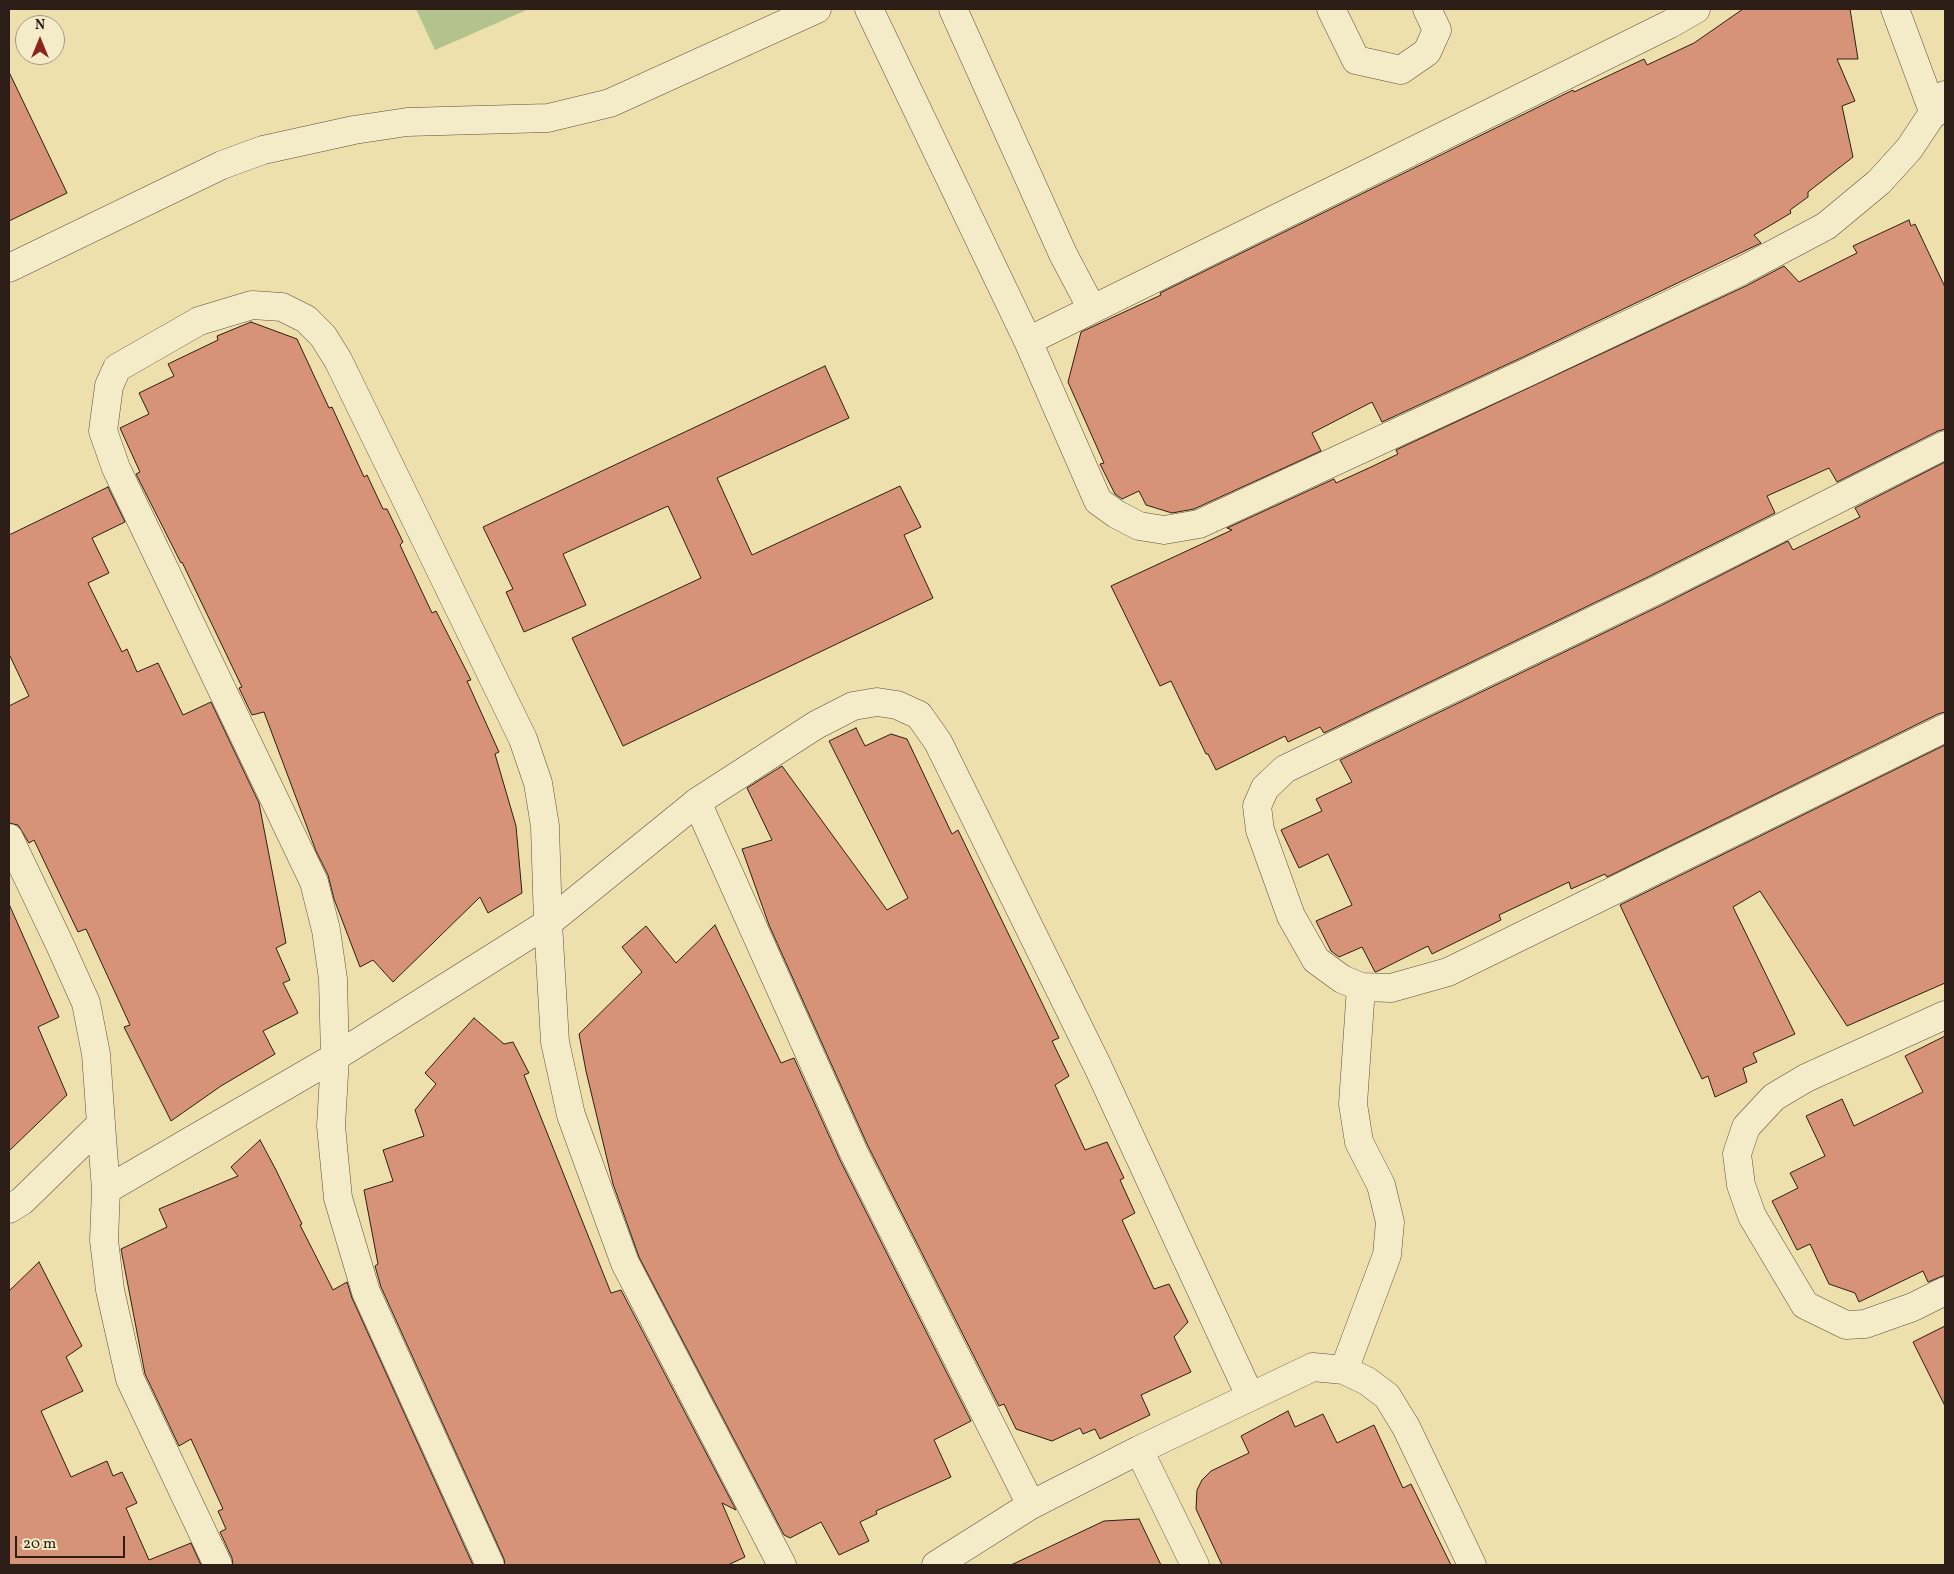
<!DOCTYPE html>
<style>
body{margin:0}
#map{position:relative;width:1954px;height:1574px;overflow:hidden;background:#eee0ac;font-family:Vollkorn,serif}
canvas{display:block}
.frame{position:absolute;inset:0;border:10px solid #2c1e17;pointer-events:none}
.north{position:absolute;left:15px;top:15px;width:50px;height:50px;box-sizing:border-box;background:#f4ebc9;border:1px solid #a49982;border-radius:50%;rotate:0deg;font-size:14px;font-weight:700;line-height:20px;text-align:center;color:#2c1e17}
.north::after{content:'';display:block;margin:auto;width:18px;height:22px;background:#8f2418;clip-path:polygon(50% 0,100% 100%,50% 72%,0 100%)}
.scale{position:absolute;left:15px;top:1536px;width:110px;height:22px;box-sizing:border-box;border:2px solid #2c1e17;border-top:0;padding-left:6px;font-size:15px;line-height:18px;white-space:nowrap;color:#2c1e17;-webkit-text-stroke:4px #f4ebc9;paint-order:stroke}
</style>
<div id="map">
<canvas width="1954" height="1574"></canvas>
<div class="frame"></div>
<div class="north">N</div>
<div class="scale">20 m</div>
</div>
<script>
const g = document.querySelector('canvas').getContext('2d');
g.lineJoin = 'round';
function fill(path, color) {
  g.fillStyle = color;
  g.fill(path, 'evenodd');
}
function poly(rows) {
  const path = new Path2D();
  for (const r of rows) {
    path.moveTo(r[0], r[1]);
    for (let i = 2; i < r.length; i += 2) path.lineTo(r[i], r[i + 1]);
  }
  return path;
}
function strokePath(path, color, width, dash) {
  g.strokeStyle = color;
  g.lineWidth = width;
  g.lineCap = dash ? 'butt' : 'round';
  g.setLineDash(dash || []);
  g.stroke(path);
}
fill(poly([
 [416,9,529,9,435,50]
]), '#b3c38e');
const building = poly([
 [1743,9,1850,9,1858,59,1837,59,1855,101,1842,106,1853,157,1808,192,1808,197,1790,210,1791,213,1754,235,1761,243,1521,358,1382,422,1372,402,1312,433,1321,451,1194,509,1172,513,1146,505,1139,491,1122,499,1115,494,1100,464,1104,463,1068,382,1081,332,1161,295,1160,293,1573,90,1574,92,1644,59,1647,65,1694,43,1743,9],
 [9,72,67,193,9,221,9,72],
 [1909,220,1911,226,1915,224,1945,287,1945,429,1938,431,1837,482,1829,468,1767,496,1775,513,1648,577,1324,733,1320,727,1288,742,1285,736,1216,770,1208,754,1206,754,1171,681,1160,686,1111,586,1232,530,1227,528,1334,479,1336,483,1371,467,1398,454,1396,450,1748,285,1784,266,1799,282,1857,253,1853,246,1909,220],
 [251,322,297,339,329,408,332,407,364,477,367,475,383,509,387,509,403,542,400,545,432,613,436,611,471,680,467,681,499,752,495,754,516,826,522,893,488,913,480,897,393,982,373,960,360,967,334,899,328,875,316,851,264,712,252,715,239,688,242,687,182,562,181,563,136,474,140,472,120,428,149,414,139,393,174,376,168,364,218,340,217,336,251,322],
 [825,366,849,418,717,478,752,555,900,486,921,527,904,535,933,598,623,746,572,638,701,578,668,506,563,554,586,605,524,632,506,592,513,589,483,527,825,366],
 [1945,462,1945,712,1938,714,1607,877,1605,874,1571,889,1569,882,1499,915,1501,920,1432,954,1428,946,1376,972,1375,972,1362,947,1339,957,1331,951,1316,921,1352,905,1328,854,1299,868,1281,830,1322,811,1316,799,1352,782,1340,760,1662,605,1788,541,1793,550,1860,517,1855,508,1945,462],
 [108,487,125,522,92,538,109,573,88,583,122,652,127,649,137,672,158,663,183,715,211,702,259,803,286,943,276,948,290,980,283,983,298,1013,263,1031,275,1054,221,1086,171,1121,124,1027,130,1025,86,929,78,932,34,840,29,843,18,825,9,823,9,706,29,696,9,654,9,535,108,487],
 [856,728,865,746,891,734,907,739,952,834,958,830,1059,1038,1052,1041,1069,1076,1055,1085,1085,1150,1107,1142,1124,1178,1120,1180,1135,1213,1122,1220,1154,1289,1169,1284,1188,1322,1174,1337,1191,1372,1141,1395,1150,1415,1100,1439,1095,1429,1083,1434,1080,1428,1052,1441,1016,1429,1004,1404,999,1406,868,1146,769,925,742,849,772,840,747,788,782,766,887,910,908,898,829,741,856,728],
 [1945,745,1945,983,1847,1026,1760,891,1733,907,1795,1034,1753,1053,1757,1062,1743,1068,1747,1082,1715,1097,1708,1076,1702,1079,1620,905,1945,745],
 [9,904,59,1017,38,1027,67,1095,9,1151,9,904],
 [715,925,781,1063,794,1058,840,1160,971,1421,934,1440,951,1477,876,1511,877,1514,860,1522,869,1541,839,1555,821,1522,790,1538,784,1535,639,1257,613,1184,586,1071,579,1034,642,972,622,947,646,926,676,963,715,925],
 [474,1018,504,1044,513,1042,529,1073,524,1075,611,1293,621,1290,736,1510,722,1503,745,1557,728,1565,505,1565,504,1559,381,1287,375,1266,378,1264,364,1190,393,1181,383,1150,424,1136,415,1110,436,1084,425,1073,474,1018],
 [1945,1036,1945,1275,1928,1282,1923,1271,1859,1302,1855,1293,1829,1284,1810,1244,1797,1250,1772,1201,1798,1188,1790,1173,1825,1156,1806,1116,1842,1099,1854,1126,1923,1092,1905,1056,1945,1036],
 [260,1140,276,1170,302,1224,300,1225,333,1290,347,1282,352,1298,473,1565,233,1565,232,1558,220,1532,226,1529,218,1511,223,1509,191,1439,179,1446,145,1374,121,1249,167,1227,159,1209,238,1176,231,1167,260,1140],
 [39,1262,82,1346,66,1357,83,1391,41,1411,71,1477,107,1461,113,1476,122,1472,137,1503,126,1508,149,1560,191,1543,201,1565,9,1565,9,1291,39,1262],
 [1945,1326,1945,1406,1913,1342,1945,1326],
 [1288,1411,1295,1427,1323,1414,1337,1443,1374,1425,1403,1488,1411,1484,1451,1565,1222,1565,1196,1509,1197,1490,1202,1480,1211,1471,1249,1453,1241,1436,1288,1411],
 [1139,1519,1161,1565,1011,1565,1104,1521,1139,1519]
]);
fill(building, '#d69377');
strokePath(building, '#2c1e17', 1);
const minor = poly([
 [869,9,1028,341,1098,501,1116,514,1139,526,1164,530,1199,524,1528,372,1741,271,1826,226,1879,182,1909,149,1945,95],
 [953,9,1063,254,1092,309],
 [1331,9,1356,60,1401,70,1427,52,1437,30,1427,9],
 [1895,9,1934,114],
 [9,268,222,165,263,150,354,130,407,122,548,118,610,103,817,9],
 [1028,341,1670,24,1696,9],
 [1945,445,1655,591,1285,769,1265,788,1257,806,1260,830,1291,916,1316,960,1342,979,1361,987,1391,988,1448,972,1945,728],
 [697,802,854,1153,1031,1505],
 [9,838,60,945,86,1003,96,1054,101,1124,106,1190,104,1240,110,1290,130,1379,218,1565],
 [1945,1015,1806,1078,1774,1097,1746,1127,1737,1154,1741,1185,1752,1216,1805,1305,1846,1325,1865,1324,1913,1307,1945,1291],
 [106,1190,335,1057,548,923,697,802,816,725,853,706,877,702,897,705,919,715,938,742,1098,1067,1250,1396],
 [9,1209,22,1201,101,1124],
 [1344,1370,1387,1255,1390,1222,1381,1185,1359,1142,1353,1104,1361,987],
 [1139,1450,1195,1565],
 [490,1565,366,1292,338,1198,331,1126,335,1057,333,979,326,930,314,882,116,468,103,431,109,386,117,368,199,321,252,305,282,307,306,319,323,336,338,360,523,739,538,783,545,826,548,923,555,1042,571,1115,625,1263,782,1565],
 [936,1565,1031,1505,1139,1450,1313,1367,1344,1370,1367,1381,1387,1396,1406,1427,1472,1565]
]);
strokePath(minor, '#5c4e3c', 29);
strokePath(minor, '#f4ebc9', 28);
</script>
